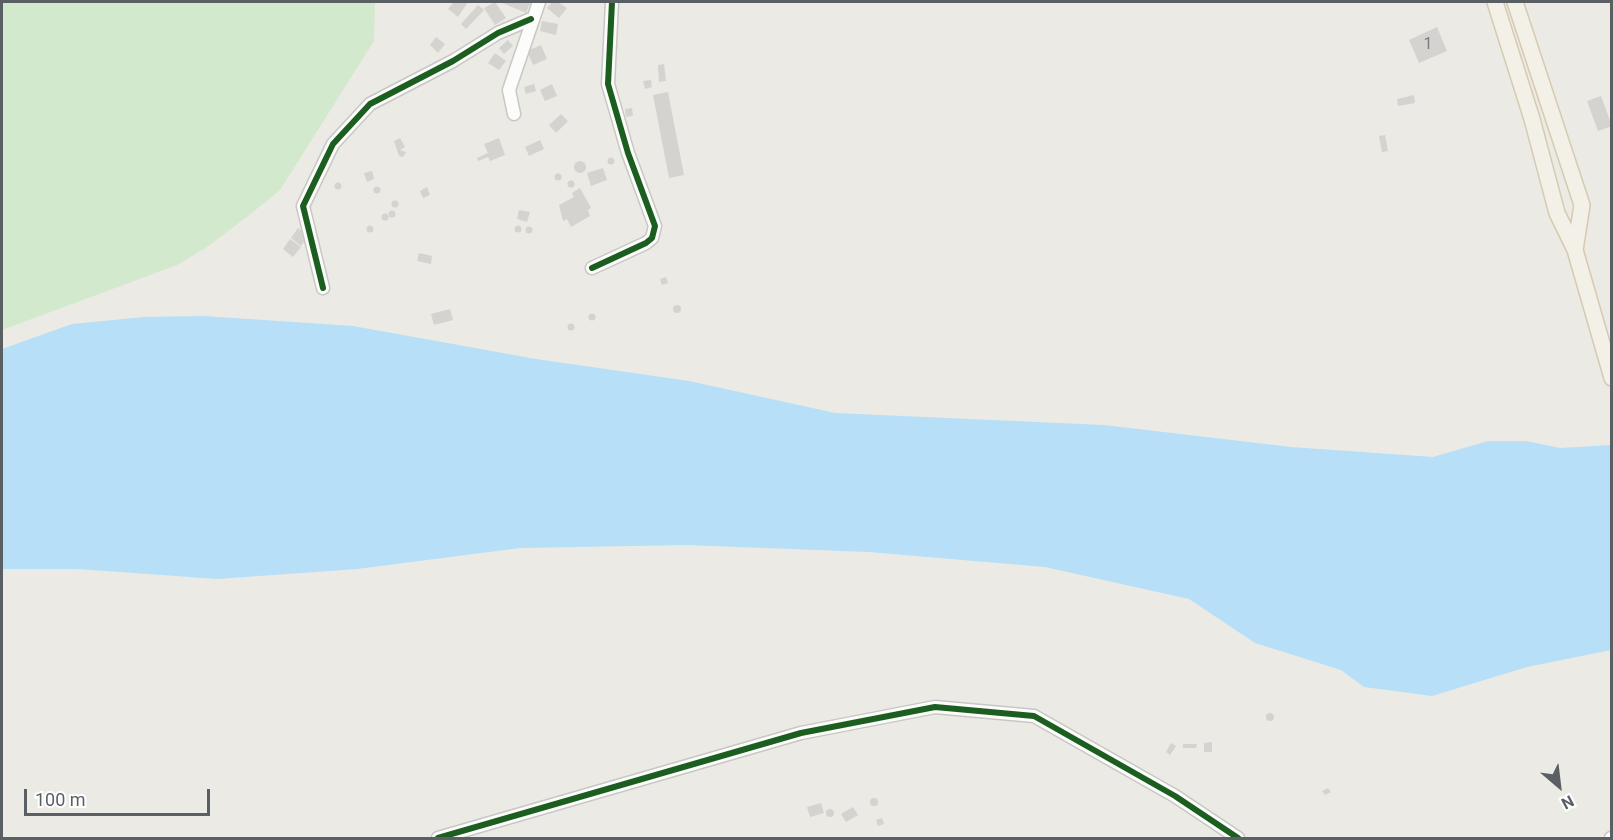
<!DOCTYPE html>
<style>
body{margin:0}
#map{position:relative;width:1613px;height:840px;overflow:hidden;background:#ebeae4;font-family:Roboto,sans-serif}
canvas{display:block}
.frame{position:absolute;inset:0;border:3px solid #5a5f64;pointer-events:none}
.north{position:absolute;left:1529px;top:756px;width:60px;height:60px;-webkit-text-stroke:4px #fff;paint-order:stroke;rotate:152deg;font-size:16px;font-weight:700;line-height:24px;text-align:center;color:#5a5f64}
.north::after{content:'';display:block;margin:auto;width:21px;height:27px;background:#5a5f64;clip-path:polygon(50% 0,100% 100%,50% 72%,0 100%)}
.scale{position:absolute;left:24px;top:789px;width:186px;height:27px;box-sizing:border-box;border:3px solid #5a5f64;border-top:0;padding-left:8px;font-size:18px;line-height:21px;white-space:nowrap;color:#5a5f64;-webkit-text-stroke:4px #fff;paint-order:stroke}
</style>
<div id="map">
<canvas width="1613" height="840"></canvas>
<div class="frame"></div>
<div class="north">N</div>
<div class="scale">100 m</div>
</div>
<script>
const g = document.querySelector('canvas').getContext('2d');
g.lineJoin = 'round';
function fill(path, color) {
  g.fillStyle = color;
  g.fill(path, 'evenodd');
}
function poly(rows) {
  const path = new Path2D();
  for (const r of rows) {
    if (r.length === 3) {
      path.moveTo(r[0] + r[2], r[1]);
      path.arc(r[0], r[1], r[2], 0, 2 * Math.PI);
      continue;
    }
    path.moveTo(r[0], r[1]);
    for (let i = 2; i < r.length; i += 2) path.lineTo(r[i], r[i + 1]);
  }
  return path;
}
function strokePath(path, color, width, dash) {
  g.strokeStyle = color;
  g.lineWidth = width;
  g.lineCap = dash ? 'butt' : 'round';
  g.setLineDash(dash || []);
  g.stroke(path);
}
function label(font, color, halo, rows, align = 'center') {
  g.font = font + ' Roboto,sans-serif';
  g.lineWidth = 4.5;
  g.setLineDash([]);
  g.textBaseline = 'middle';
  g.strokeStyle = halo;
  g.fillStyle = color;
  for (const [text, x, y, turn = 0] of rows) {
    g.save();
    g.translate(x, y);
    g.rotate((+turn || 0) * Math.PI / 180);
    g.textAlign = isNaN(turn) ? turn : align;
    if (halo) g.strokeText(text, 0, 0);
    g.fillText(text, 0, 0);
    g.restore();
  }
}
fill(poly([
 [2,2,375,2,374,41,280,190,248,216,207,247,177,265,2,330]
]), '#d2e9cd');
fill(poly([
 [203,316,353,326,536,359,689,381,835,413,1104,425,1291,447,1433,457,1488,441,1526,441,1560,448,1611,445,1611,650,1527,667,1432,696,1364,687,1341,670,1255,643,1189,599,1045,567,869,552,687,545,520,548,357,569,217,579,78,569,2,569,2,349,72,324,144,317]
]), '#b7dff7');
fill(poly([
 [454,2,468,2,458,17,448,9],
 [495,2,506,18,495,25,484,8],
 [500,2,526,2,530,3,526,13],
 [552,2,558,2,567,8,559,18,547,8],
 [478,5,484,10,466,29,461,24],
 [542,21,558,24,556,35,540,31],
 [1437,27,1447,51,1419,63,1409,40],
 [436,37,445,44,438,53,430,45],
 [508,40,513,46,504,54,499,48],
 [541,45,547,59,533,65,527,51],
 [495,53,506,61,499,70,488,63],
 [664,64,666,81,659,82,658,65],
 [651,80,652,87,645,89,643,81],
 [534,84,536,91,526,94,524,87],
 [552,84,557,96,545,101,540,90],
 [668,92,684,175,669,178,653,95],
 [1414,95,1415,103,1398,106,1397,99],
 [1601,96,1612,126,1598,131,1587,101],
 [632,108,633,116,626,117,625,109],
 [561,114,568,121,556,133,549,125],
 [1385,135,1388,151,1382,152,1379,136],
 [400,138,405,147,400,150,406,152,403,157,399,156,394,141],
 [499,138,505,155,490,161,488,157,478,161,477,158,488,153,484,144],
 [540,140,544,149,529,156,525,147],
 [611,161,3.5],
 [580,167,6],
 [603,168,607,180,591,186,587,173],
 [372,171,374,179,367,182,364,173],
 [558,177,3.5],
 [571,184,3.5],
 [338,186,3.5],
 [377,190,3.5],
 [427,187,430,195,423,198,420,191],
 [580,188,591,208,588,210,590,216,571,227,567,219,563,221,559,205,574,197,572,193],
 [395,204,3.5],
 [519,210,530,212,527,222,517,219],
 [392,214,3.5],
 [385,217,3.5],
 [518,229,3.5],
 [370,229,3.5],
 [529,230,3.5],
 [298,228,308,236,301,246,291,238],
 [290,239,301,247,293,257,283,249],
 [419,253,432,256,431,264,417,261],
 [666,277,668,283,662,285,660,279],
 [677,309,4],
 [450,309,453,320,434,325,431,314],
 [592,317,3.5],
 [571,327,3.5],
 [1270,717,4],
 [1212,742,1212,752,1204,752,1204,743],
 [1171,743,1176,746,1170,755,1166,752],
 [1183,744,1197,744,1196,748,1183,748],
 [1328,788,1331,792,1325,795,1322,791],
 [874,802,4],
 [821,803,824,813,810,817,807,807],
 [853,807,858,815,846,822,841,814],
 [830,813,4],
 [882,818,884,824,878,826,876,820]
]), '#d4d3cf');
const minor = poly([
 [514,114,509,90,539,2],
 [592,268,646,243,652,238,655,226,628,153,608,84,612,2],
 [323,288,303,206,333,144,370,104,453,61,498,33,531,19],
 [438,838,801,733,935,707,1034,716,1175,796,1238,838],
 [1611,838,1612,838]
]);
const major = poly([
 [1495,2,1532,119,1557,213,1575,250,1612,378],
 [1515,2,1582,205,1575,250]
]);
strokePath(minor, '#c7c7c6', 15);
strokePath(major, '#d6cab0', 18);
strokePath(minor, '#fcfcfb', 12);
strokePath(major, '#f2f0e7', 15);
strokePath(poly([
 [592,268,646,243,652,238,655,226,628,153,608,84,612,2],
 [323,288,303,206,333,144,370,104,453,61,498,33,531,19],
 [438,838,801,733,935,707,1034,716,1175,796,1238,838]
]), '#1b5e20', 6);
label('16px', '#797c7f', null, [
 ["1",1428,45]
]);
</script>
